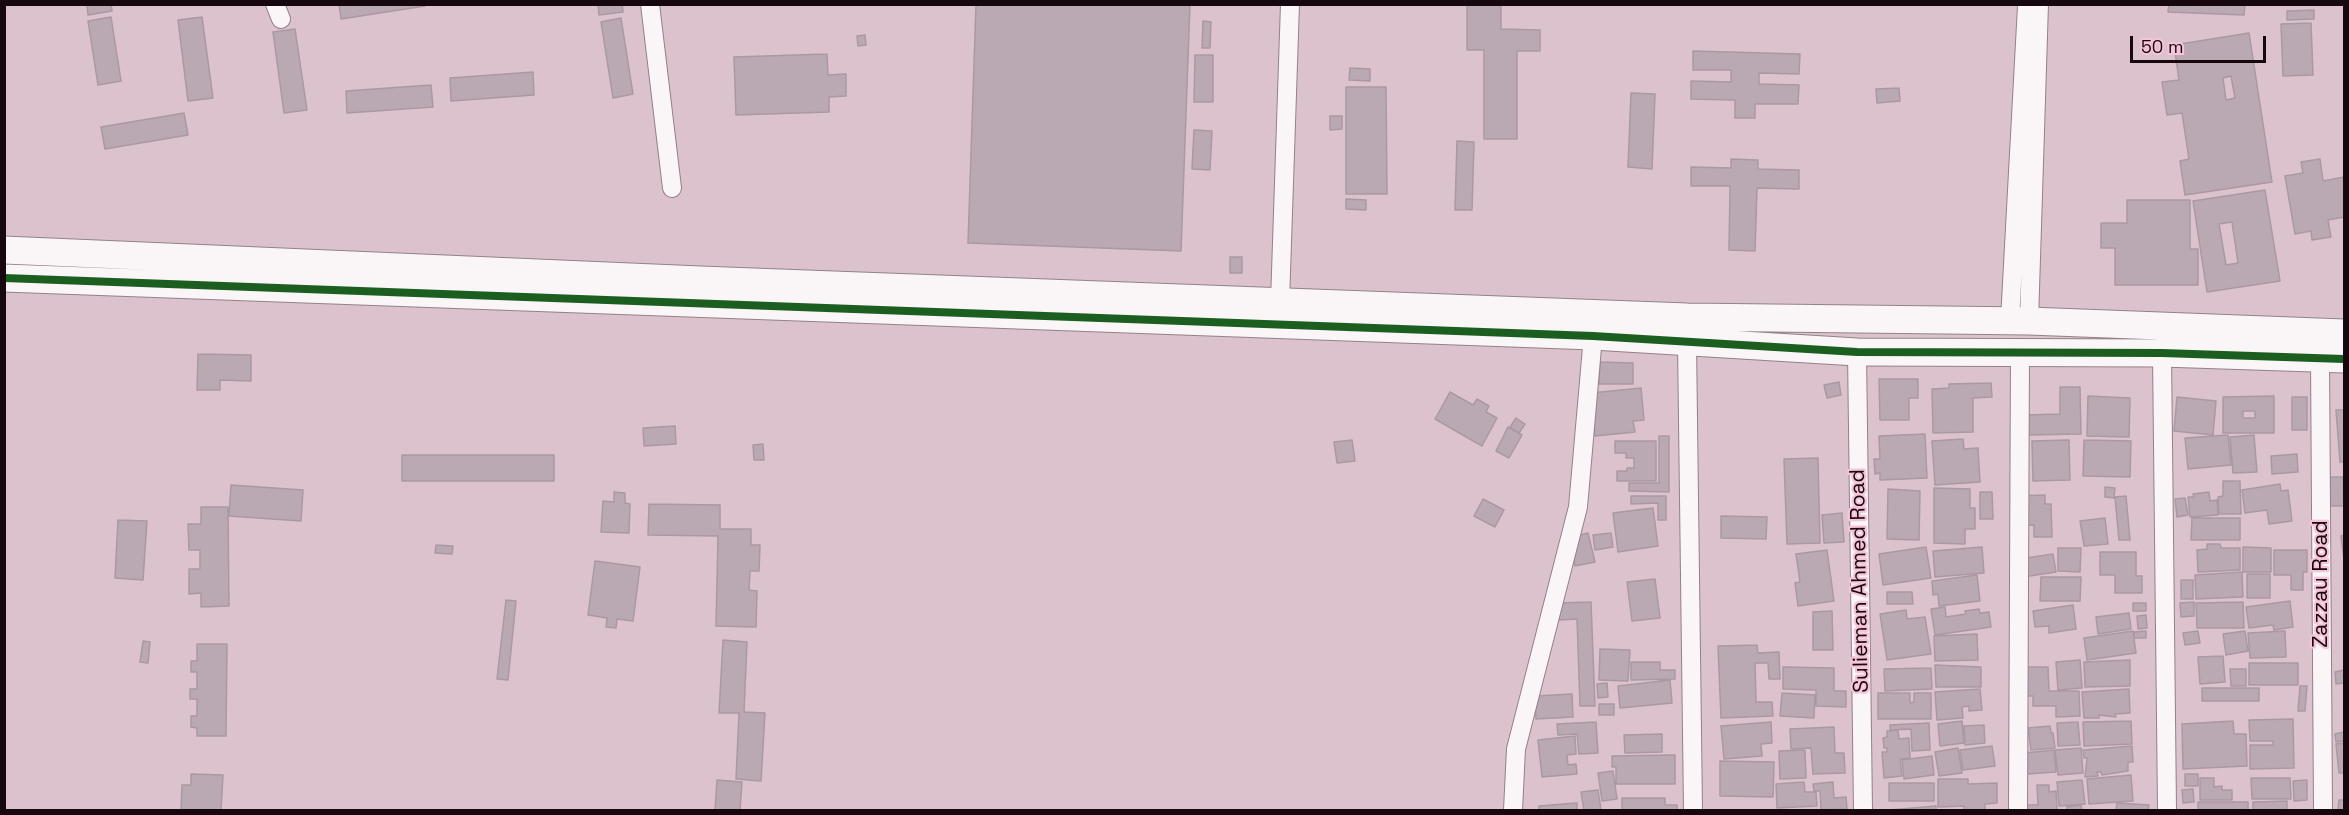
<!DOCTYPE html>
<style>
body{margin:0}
#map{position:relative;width:2349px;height:815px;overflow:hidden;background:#dcc2cd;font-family:"Space Grotesk",sans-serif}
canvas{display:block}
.frame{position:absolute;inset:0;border:6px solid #17080f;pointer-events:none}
.scale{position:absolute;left:2130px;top:36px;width:136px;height:27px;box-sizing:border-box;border:3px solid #17080f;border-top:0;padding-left:8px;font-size:18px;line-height:21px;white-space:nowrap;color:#17080f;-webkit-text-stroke:4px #f5c4d9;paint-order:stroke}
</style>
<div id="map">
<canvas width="2349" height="815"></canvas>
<div class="frame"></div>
<div class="scale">50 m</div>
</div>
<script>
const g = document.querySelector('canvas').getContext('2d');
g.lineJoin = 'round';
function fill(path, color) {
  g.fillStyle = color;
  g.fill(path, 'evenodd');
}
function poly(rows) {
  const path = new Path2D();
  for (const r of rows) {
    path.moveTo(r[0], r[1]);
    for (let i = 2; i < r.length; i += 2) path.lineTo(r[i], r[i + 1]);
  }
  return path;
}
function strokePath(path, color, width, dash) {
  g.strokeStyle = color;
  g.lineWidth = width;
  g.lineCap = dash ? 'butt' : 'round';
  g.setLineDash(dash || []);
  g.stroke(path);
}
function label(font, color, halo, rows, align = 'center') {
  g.font = font + ' "Space Grotesk",sans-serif';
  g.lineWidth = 4.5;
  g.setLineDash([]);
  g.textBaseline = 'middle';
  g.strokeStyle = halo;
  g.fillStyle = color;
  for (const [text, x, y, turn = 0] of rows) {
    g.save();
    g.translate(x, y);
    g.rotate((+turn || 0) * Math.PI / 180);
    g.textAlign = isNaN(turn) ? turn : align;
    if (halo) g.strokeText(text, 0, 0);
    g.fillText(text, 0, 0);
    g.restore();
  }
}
const building = poly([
 [87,4,111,4,112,11,88,15,87,4],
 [339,4,425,4,425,6,341,19,339,4],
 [598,4,622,4,623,12,599,15,598,4],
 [976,4,1190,4,1181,251,968,243,976,4],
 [1467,4,1501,4,1501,29,1540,30,1540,51,1517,51,1517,139,1484,139,1484,50,1467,50,1467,4],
 [2169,4,2245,4,2244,15,2168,12,2169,4],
 [2314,10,2314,19,2287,20,2287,11,2314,10],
 [111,17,121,81,98,85,88,21,111,17],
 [202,17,213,98,188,101,178,20,202,17],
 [621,18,633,94,613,98,601,22,621,18],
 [1203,21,1211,22,1210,48,1202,48,1203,21],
 [2311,23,2313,75,2283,76,2281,24,2311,23],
 [295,29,307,110,284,113,273,32,295,29],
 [2249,33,2272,182,2185,195,2180,161,2189,159,2182,113,2167,115,2162,82,2179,80,2174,45,2249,33],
 [2231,76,2235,98,2226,100,2223,78,2231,76],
 [865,35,866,45,858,46,857,36,865,35],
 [1693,51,1800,54,1799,74,1759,73,1759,84,1799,85,1798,104,1755,104,1755,118,1735,118,1735,100,1691,99,1691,81,1731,82,1731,70,1693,70,1693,51],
 [827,54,828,75,846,74,846,96,829,97,829,112,736,115,734,57,827,54],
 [1195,55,1213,55,1213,102,1194,102,1195,55],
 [1350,68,1370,69,1370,81,1349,80,1350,68],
 [533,72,534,95,451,101,450,78,533,72],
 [431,85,433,107,347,113,346,91,431,85],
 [1346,87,1386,87,1387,194,1346,194,1346,87],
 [1899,88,1900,101,1877,103,1876,89,1899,88],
 [1631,93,1655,94,1652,169,1628,167,1631,93],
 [184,113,188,135,105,149,101,127,184,113],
 [1330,116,1342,116,1342,129,1330,130,1330,116],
 [1194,130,1212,131,1210,170,1192,169,1194,130],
 [1457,141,1474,142,1472,210,1455,210,1457,141],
 [1731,159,1758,160,1758,169,1799,170,1799,189,1757,188,1755,251,1729,250,1730,186,1691,186,1691,167,1731,168,1731,159],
 [2320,159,2323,181,2344,177,2344,217,2328,220,2331,237,2312,240,2311,231,2295,234,2285,176,2303,173,2301,162,2320,159],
 [2265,190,2280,281,2207,292,2193,201,2265,190],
 [2232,222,2238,263,2226,265,2219,224,2232,222],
 [1346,199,1366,200,1366,210,1346,209,1346,199],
 [2127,200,2190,200,2190,249,2198,249,2198,285,2115,285,2115,248,2101,248,2101,223,2127,223,2127,200],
 [1230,257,1242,257,1242,273,1230,273,1230,257],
 [198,354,251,355,251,381,220,380,220,390,197,390,198,354],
 [1600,362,1633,363,1633,384,1599,384,1600,362],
 [1879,379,1918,379,1918,398,1909,398,1909,420,1880,420,1879,379],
 [1839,382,1841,395,1827,398,1824,385,1839,382],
 [1991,383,1992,397,1973,398,1973,432,1933,433,1932,389,1949,388,1949,384,1991,383],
 [2060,387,2080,387,2081,434,2026,435,2026,415,2060,414,2060,387],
 [1641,388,1644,420,1633,421,1635,432,1595,436,1591,393,1641,388],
 [1450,392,1473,405,1477,399,1489,406,1486,412,1497,418,1482,446,1435,419,1450,392],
 [2088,396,2130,398,2129,437,2087,436,2088,396],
 [2274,396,2274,433,2223,433,2223,397,2274,396],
 [2243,411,2255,411,2255,418,2243,418,2243,411],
 [2177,397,2216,401,2213,435,2174,431,2177,397],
 [2292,397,2307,397,2307,430,2292,430,2292,397],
 [2336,410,2344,410,2344,462,2340,462,2336,410],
 [1516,418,1525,424,1519,433,1510,427,1516,418],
 [675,426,676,444,644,446,643,428,675,426],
 [1508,427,1522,435,1509,458,1496,451,1508,427],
 [1925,434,1927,478,1880,480,1880,473,1875,474,1874,459,1880,459,1879,436,1925,434],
 [2228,435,2231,465,2188,469,2185,438,2228,435],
 [2254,435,2257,472,2233,473,2230,437,2254,435],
 [1659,436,1669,436,1669,492,1629,491,1629,483,1659,483,1659,436],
 [1963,439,1964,449,1978,448,1980,482,1935,485,1932,441,1963,439],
 [1352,440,1355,461,1337,463,1334,442,1352,440],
 [2069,440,2070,480,2033,481,2032,441,2069,440],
 [2084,440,2131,441,2130,477,2083,476,2084,440],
 [1615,441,1656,441,1656,481,1617,481,1617,471,1627,471,1627,468,1634,468,1634,458,1626,458,1626,453,1615,453,1615,441],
 [763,444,764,460,754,460,753,445,763,444],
 [2297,454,2298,472,2272,474,2271,456,2297,454],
 [402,455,554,455,554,481,402,481,402,455],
 [1818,458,1820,543,1787,544,1784,459,1818,458],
 [2330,477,2343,477,2344,506,2330,506,2330,477],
 [2223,481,2240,481,2241,514,2219,514,2218,497,2223,496,2223,481],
 [2280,484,2281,491,2288,490,2292,521,2269,524,2267,510,2245,513,2242,490,2280,484],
 [231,485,303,490,301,521,229,516,231,485],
 [2105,487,2115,488,2114,498,2105,497,2105,487],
 [1934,488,1970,489,1970,508,1975,508,1975,529,1965,529,1965,544,1934,543,1934,488],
 [1888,489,1920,491,1919,540,1887,539,1888,489],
 [614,492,625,493,625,503,630,504,629,533,601,532,603,501,614,502,614,492],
 [1980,492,1992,492,1993,519,1980,519,1980,492],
 [2209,492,2210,501,2217,500,2218,515,2190,517,2188,497,2194,497,2193,494,2209,492],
 [2045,495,2045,504,2051,504,2052,537,2034,537,2034,525,2016,526,2015,496,2045,495],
 [1631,496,1666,496,1666,520,1658,520,1658,503,1631,504,1631,496],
 [2126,496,2130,540,2119,540,2115,497,2126,496],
 [2185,498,2188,515,2177,517,2175,499,2185,498],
 [1483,499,1504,510,1495,527,1474,516,1483,499],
 [649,504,720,505,720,529,751,529,751,545,760,545,759,571,750,571,749,590,757,591,756,627,716,626,718,536,648,535,649,504],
 [201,507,228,507,229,606,201,607,201,593,189,594,189,569,200,569,200,550,189,550,188,524,201,524,201,507],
 [1653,508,1658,546,1618,552,1613,513,1653,508],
 [1842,513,1844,542,1824,543,1822,515,1842,513],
 [1721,516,1767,517,1766,539,1721,538,1721,516],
 [2105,518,2108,544,2084,546,2080,521,2105,518],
 [2192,518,2240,518,2240,540,2191,540,2192,518],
 [118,520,147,521,143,580,115,578,118,520],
 [1588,533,1595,562,1575,566,1569,538,1588,533],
 [1611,533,1613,547,1595,550,1593,535,1611,533],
 [2344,535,2344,560,2341,536,2344,535],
 [2207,544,2220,544,2221,548,2240,548,2240,570,2198,572,2197,550,2207,549,2207,544],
 [436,545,453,546,452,554,435,553,436,545],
 [1926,547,1931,578,1883,585,1879,554,1926,547],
 [1982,547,1984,573,1935,577,1933,551,1982,547],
 [2243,547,2271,548,2271,572,2243,572,2243,547],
 [2058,548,2081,548,2080,572,2058,571,2058,548],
 [1827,550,1834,601,1798,606,1795,583,1800,582,1796,554,1827,550],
 [2274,550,2307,550,2307,572,2303,572,2303,590,2291,590,2291,575,2274,575,2274,550],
 [2100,552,2136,552,2136,576,2142,576,2142,593,2115,593,2115,575,2100,575,2100,552],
 [2053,554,2056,572,2023,577,2020,559,2053,554],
 [595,561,640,567,633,621,617,619,616,628,606,627,607,618,588,615,595,561],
 [2242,572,2243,597,2196,599,2195,575,2242,572],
 [2247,574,2270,574,2270,598,2247,598,2247,574],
 [1977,575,1980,601,1939,606,1938,594,1933,595,1932,581,1977,575],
 [2041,577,2081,577,2080,601,2040,601,2041,577],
 [1655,579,1660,618,1632,621,1627,582,1655,579],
 [2181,580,2193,580,2193,599,2181,599,2181,580],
 [1887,592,1912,592,1913,604,1887,604,1887,592],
 [506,600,516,601,508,680,497,679,506,600],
 [2290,601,2293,627,2274,630,2273,625,2249,628,2246,607,2290,601],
 [1591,602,1595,706,1580,706,1577,619,1559,620,1558,603,1591,602],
 [2194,602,2194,616,2181,617,2180,603,2194,602],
 [2243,602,2244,628,2197,628,2196,603,2243,602],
 [2133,603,2146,603,2146,611,2133,611,2133,603],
 [2073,605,2076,629,2049,633,2049,626,2035,627,2033,611,2073,605],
 [1945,607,1946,617,1966,614,1965,611,1979,609,1980,613,1989,612,1991,627,1935,635,1931,609,1945,607],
 [1906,610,1907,619,1925,617,1931,654,1887,660,1880,614,1906,610],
 [1832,611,1833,650,1813,650,1813,612,1832,611],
 [2129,613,2131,629,2098,634,2096,617,2129,613],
 [2146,615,2147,628,2138,629,2137,616,2146,615],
 [2133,631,2136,653,2087,660,2084,638,2133,631],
 [2146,631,2146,638,2134,638,2134,632,2146,631],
 [2198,631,2200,643,2185,645,2183,633,2198,631],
 [2245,631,2248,651,2226,655,2223,634,2245,631],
 [2285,631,2286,657,2250,658,2248,633,2285,631],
 [1977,634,1978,660,1935,661,1934,636,1977,634],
 [723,640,747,642,744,712,765,713,761,781,736,779,739,713,719,713,723,640],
 [143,641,150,642,148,663,140,662,143,641],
 [197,644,227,644,226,736,197,736,197,728,191,727,191,716,197,716,197,699,190,699,190,689,197,689,197,672,191,672,191,661,197,661,197,644],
 [1757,645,1758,653,1779,652,1780,679,1769,679,1768,663,1755,663,1756,702,1772,702,1773,716,1721,718,1718,646,1757,645],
 [1600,649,1630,650,1628,681,1599,680,1600,649],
 [2223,656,2225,682,2200,684,2198,657,2223,656],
 [2080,660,2082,688,2058,690,2056,662,2080,660],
 [2130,660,2130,686,2085,687,2084,662,2130,660],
 [1631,662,1660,662,1660,670,1675,670,1675,679,1631,680,1631,662],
 [2249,663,2298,663,2298,685,2249,685,2249,663],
 [1935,665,1981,667,1981,687,1936,687,1935,665],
 [1783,667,1834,668,1834,691,1846,691,1846,707,1816,706,1816,690,1783,689,1783,667],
 [2024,667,2048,667,2049,691,2079,691,2080,716,2056,717,2056,706,2033,706,2033,696,2024,696,2024,667],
 [1931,668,1932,689,1885,691,1884,669,1931,668],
 [2230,669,2246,669,2246,686,2231,686,2230,669],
 [2344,670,2344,683,2336,684,2335,672,2344,670],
 [1670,680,1672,703,1620,708,1618,686,1670,680],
 [1607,683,1608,697,1598,698,1597,684,1607,683],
 [2300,686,2307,686,2305,711,2298,711,2300,686],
 [2202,688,2259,688,2259,701,2202,701,2202,688],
 [1980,689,1982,710,1969,711,1969,706,1962,707,1963,718,1937,720,1935,692,1980,689],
 [2129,689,2130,713,2115,714,2116,717,2099,715,2099,718,2084,718,2082,692,2129,689],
 [1782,693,1815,695,1814,718,1780,716,1782,693],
 [1878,693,1910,693,1910,703,1914,702,1914,693,1931,693,1931,719,1878,719,1878,693],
 [1572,694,1573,717,1536,719,1535,696,1572,694],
 [1599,704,1614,704,1614,715,1599,715,1599,704],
 [2293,719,2294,768,2250,769,2250,745,2273,745,2273,741,2250,741,2249,720,2293,719],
 [1962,721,1964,743,1940,746,1938,724,1962,721],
 [2131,721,2132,744,2084,746,2083,722,2131,721],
 [2233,721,2234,734,2246,734,2247,766,2183,769,2182,724,2233,721],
 [1596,722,1598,753,1579,754,1577,734,1558,735,1557,724,1596,722],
 [1771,722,1772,743,1761,744,1762,756,1724,759,1721,726,1771,722],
 [2078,722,2080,745,2058,746,2057,723,2078,722],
 [1929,723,1930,750,1912,751,1911,729,1890,730,1890,725,1929,723],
 [1984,725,1985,743,1965,745,1964,726,1984,725],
 [2050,726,2051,733,2053,733,2055,748,2031,750,2028,728,2050,726],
 [1834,727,1835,753,1844,753,1845,773,1813,774,1811,748,1791,749,1790,729,1834,727],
 [1898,730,1899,739,1909,738,1910,758,1900,759,1902,776,1884,778,1882,752,1887,752,1887,748,1884,748,1883,738,1887,737,1887,731,1898,730],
 [2344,732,2344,741,2336,742,2335,734,2344,732],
 [1662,734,1662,752,1625,753,1624,735,1662,734],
 [1575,736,1576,754,1567,755,1568,765,1576,764,1577,774,1542,777,1538,740,1575,736],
 [2344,743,2344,773,2339,773,2336,744,2344,743],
 [1992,746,1995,766,1963,770,1960,750,1992,746],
 [2132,746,2133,762,2128,762,2128,771,2102,775,2101,772,2097,772,2098,776,2085,777,2087,758,2084,758,2083,750,2132,746],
 [1958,748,1962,773,1939,776,1935,752,1958,748],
 [2081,748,2083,773,2058,775,2055,750,2081,748],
 [1805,750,1806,778,1780,779,1779,751,1805,750],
 [2054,750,2056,772,2027,774,2024,753,2054,750],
 [1675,755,1675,784,1616,784,1616,767,1612,767,1612,756,1675,755],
 [1932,756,1934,775,1904,779,1902,760,1932,756],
 [1720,761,1774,762,1773,797,1720,796,1720,761],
 [1613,771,1617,799,1602,801,1598,773,1613,771],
 [191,774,223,775,221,810,181,810,182,785,191,785,191,774],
 [2185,774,2198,774,2198,786,2185,786,2185,774],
 [2131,775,2133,801,2089,804,2087,779,2131,775],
 [2200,778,2214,778,2214,787,2222,786,2222,790,2232,790,2232,800,2200,800,2200,778],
 [2251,778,2290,778,2291,799,2252,799,2251,778],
 [1938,779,1968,779,1968,784,1997,783,1997,803,1985,804,1985,810,1964,810,1964,806,1938,807,1938,779],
 [717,780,742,782,740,810,715,810,717,780],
 [2082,780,2085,804,2059,806,2057,782,2082,780],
 [2307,780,2307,800,2294,801,2293,781,2307,780],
 [1804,782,1805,792,1816,792,1817,806,1777,808,1776,784,1804,782],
 [1833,782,1834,798,1846,797,1847,809,1821,810,1820,791,1814,791,1813,784,1833,782],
 [1889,783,1934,783,1934,801,1889,801,1889,783],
 [2037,785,2049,785,2049,792,2056,791,2057,810,2027,810,2026,805,2038,805,2037,785],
 [2193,789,2194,802,2183,803,2182,790,2193,789],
 [1598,790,1601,810,1584,810,1581,792,1598,790],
 [1622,798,1665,798,1665,805,1677,805,1677,810,1622,810,1622,798],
 [2339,800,2344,800,2344,810,2338,810,2339,800],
 [2287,801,2287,810,2253,810,2253,802,2287,801],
 [2198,802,2248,802,2248,810,2198,810,2198,802],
 [1577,803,1577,810,1539,810,1539,806,1577,803],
 [2117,803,2149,805,2148,810,2116,810,2117,803],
 [2081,805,2082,810,2067,810,2067,807,2081,805],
 [1936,806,1936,810,1889,810,1936,806]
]);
fill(building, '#baa8b3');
strokePath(building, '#aa98a3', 1.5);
const street = poly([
 [275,4,281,19],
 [650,4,672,188],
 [1280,302,1290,4],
 [2010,320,2027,6],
 [2029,321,2039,4],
 [1687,342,1693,810],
 [1857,352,1863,810],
 [2162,353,2167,810],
 [2320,358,2323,810],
 [1513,810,1516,749,1578,507,1593,336],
 [2018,810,2020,353]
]);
const secondary = poly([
 [4,250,700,280,1687,317,2029,321,2344,333],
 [4,278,1593,336,1857,352,2162,353,2344,359]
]);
strokePath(street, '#938189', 20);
strokePath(secondary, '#938189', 29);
strokePath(street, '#faf6f8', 18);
strokePath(secondary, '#faf6f8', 27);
strokePath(poly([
 [4,278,1593,336,1857,352,2162,353,2344,359]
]), '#1b5e20', 8);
label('21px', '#17080f', '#f5c4d9', [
 ["Sulieman Ahmed Road",1860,581,-91],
 ["Zazzau Road",2321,584,-90]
]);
</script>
